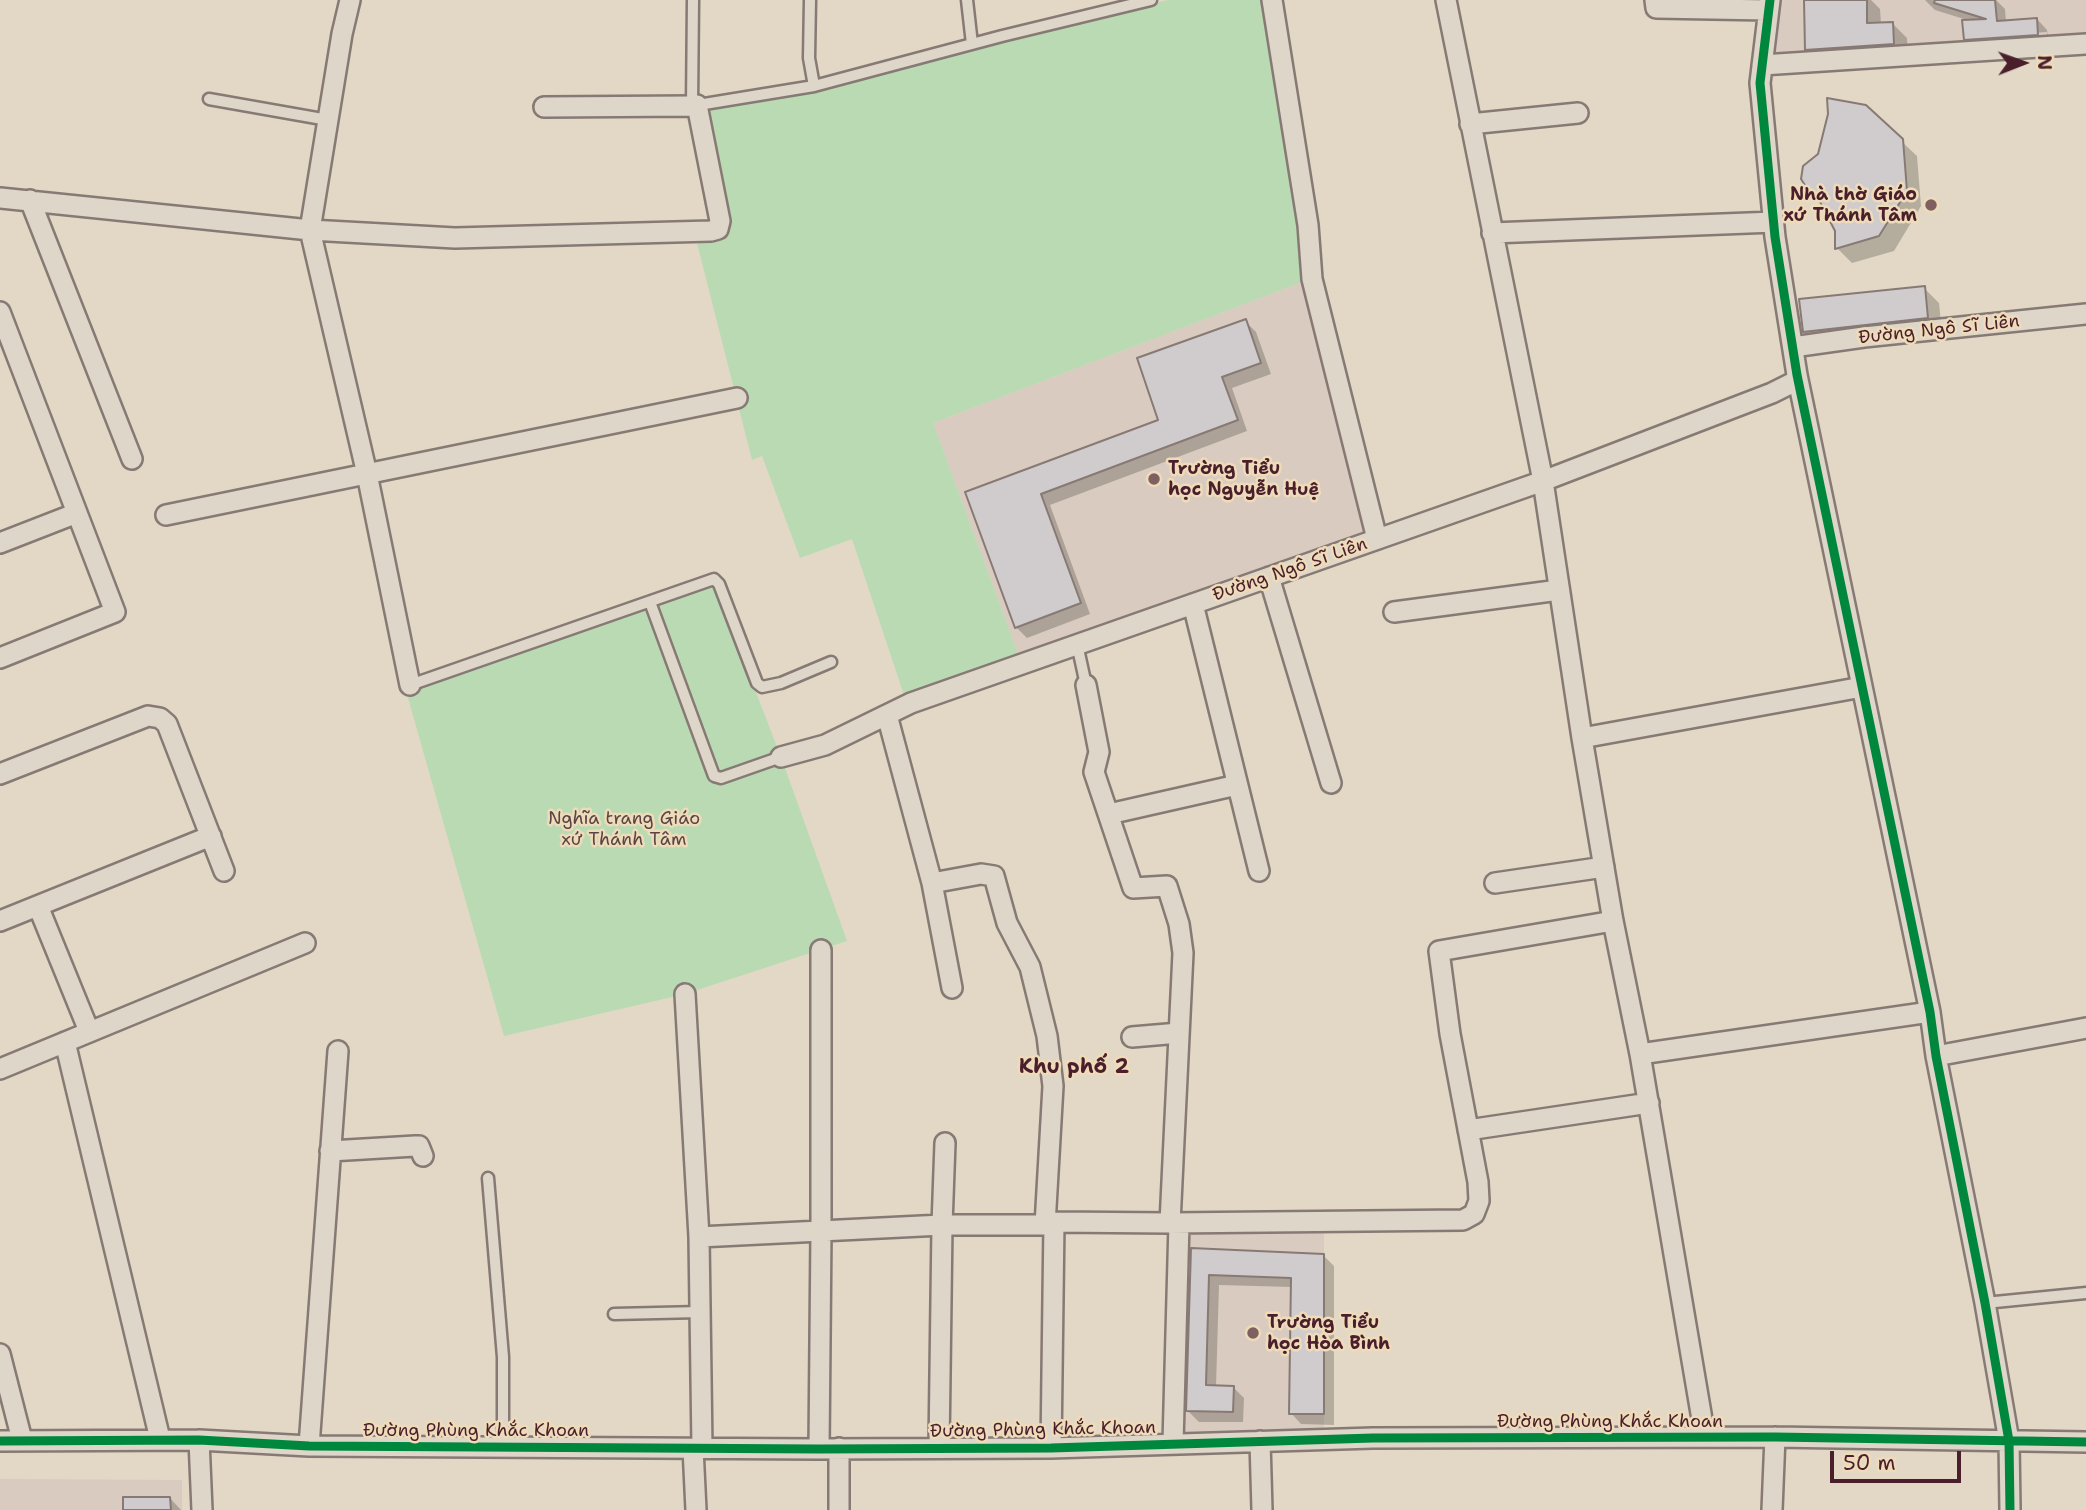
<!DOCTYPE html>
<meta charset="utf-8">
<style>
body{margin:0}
#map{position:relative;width:2086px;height:1510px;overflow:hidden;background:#e2d8c5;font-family:"Shantell Sans",sans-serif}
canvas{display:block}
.north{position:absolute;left:1988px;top:28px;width:70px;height:70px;-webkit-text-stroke:5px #eedbb9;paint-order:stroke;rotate:89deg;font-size:19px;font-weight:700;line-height:28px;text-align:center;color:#4a1f2b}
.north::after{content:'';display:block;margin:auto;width:24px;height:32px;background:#4a1f2b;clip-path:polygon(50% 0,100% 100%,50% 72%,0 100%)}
.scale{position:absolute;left:1830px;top:1451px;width:131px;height:32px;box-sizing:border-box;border:4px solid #4a1f2b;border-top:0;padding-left:9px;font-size:21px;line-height:24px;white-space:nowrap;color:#4a1f2b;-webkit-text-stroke:5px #eedbb9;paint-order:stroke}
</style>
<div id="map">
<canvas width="2086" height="1510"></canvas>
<div class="north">N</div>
<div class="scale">50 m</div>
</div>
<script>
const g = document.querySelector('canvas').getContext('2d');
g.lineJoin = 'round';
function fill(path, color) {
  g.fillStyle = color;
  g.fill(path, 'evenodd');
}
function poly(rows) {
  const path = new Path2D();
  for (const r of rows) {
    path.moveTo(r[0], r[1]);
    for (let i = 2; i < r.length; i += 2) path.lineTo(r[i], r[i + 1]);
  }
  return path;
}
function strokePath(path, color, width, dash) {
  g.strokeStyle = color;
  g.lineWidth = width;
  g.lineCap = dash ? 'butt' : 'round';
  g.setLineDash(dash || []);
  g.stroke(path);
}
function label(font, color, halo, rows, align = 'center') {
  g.font = font + ' "Shantell Sans",sans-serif';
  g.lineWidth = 5;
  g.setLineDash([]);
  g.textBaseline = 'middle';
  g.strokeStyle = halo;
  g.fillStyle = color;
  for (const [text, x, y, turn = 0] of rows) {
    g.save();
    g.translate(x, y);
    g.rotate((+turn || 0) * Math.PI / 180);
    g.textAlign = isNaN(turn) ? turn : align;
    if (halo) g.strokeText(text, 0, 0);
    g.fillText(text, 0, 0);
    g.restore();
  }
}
fill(poly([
 [1776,0,2086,0,2086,37,1768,59],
 [1305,281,1369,535,1020,659,933,423],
 [1184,1229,1324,1229,1324,1433,1179,1437],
 [0,1479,182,1480,182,1510,0,1510]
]), '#d9cbbf');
fill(poly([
 [1168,0,1266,0,1302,226,1305,281,933,423,1020,659,905,698,852,539,800,558,762,456,752,460,696,239,712,238,704,107],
 [714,584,781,757,847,941,685,994,504,1036,406,691]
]), '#badab4');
fill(poly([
 [1806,0,1871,0,1880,9,1881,24,1893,24,1907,38,1908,58,1822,64,1807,49],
 [1925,0,1996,0,2005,9,2006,22,2037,19,2047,30,2049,45,1976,50,1965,39,1964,19,1935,10],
 [2047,32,2047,36,1973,41,1973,37],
 [1901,141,1917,156,1921,206,1894,251,1852,263,1837,248,1836,231,1822,202,1805,184],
 [1924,288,1939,303,1942,332,1819,346,1804,331],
 [1245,321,1256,332,1271,374,1232,388,1247,431,1050,505,1090,614,1027,638,1016,627,967,493,1160,421],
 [1192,1250,1323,1255,1334,1266,1334,1425,1301,1424,1291,1413,1292,1287,1219,1285,1216,1387,1233,1387,1244,1398,1243,1422,1199,1422,1188,1411],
 [170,1498,181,1510,130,1510]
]), '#0003');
const building = poly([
 [1804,0,1867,0,1867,23,1893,22,1894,44,1805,50,1804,0],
 [1935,0,1995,0,1997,21,2037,18,2038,35,1964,40,1962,20,1986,19,1934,3,1935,0],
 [1827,98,1866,105,1903,139,1907,191,1879,236,1835,249,1835,231,1816,194,1810,193,1801,179,1803,166,1818,154,1828,114,1827,98],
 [1925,286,1928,318,1803,332,1799,299,1925,286],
 [1246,319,1261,363,1222,377,1238,420,1041,494,1081,603,1015,628,965,492,1158,420,1137,358,1246,319],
 [1191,1248,1324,1254,1324,1414,1289,1414,1291,1278,1209,1275,1206,1385,1234,1386,1233,1412,1186,1411,1191,1248],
 [123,1497,170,1497,171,1510,123,1510,123,1497]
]);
fill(building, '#d0cbcc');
strokePath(building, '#877a74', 2);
const service = poly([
 [693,0,692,106,814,86,809,58,810,0],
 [967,0,972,44],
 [814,86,1002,36,1151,0],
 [209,99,328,120],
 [650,602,714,776,721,778,781,757],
 [1077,644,1086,685],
 [410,685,714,579,719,584,757,683,762,687,781,683,831,662],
 [488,1178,503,1357,503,1447],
 [1985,1303,2086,1293],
 [614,1314,700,1312]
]);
const minor = poly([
 [350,0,342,34,310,230,367,474,410,685],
 [1272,0,1308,225,1312,279,1377,539],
 [1446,0,1543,481,1582,738,1613,921,1640,1054,1705,1437],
 [1655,0,1656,8,1768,10],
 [1770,0,1760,83,1775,237,1797,375,1930,1012,1936,1056,1985,1303,2009,1441,2010,1510],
 [1762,65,2086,44],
 [544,107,692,106],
 [1470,124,1578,113],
 [0,198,310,230,455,238,711,231,718,229,720,221,697,105],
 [30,200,132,459],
 [1492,233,1774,222],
 [0,312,115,612,0,658],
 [1793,347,1864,337,2086,314],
 [166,515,737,398],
 [0,543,77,513],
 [1269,577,1331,783],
 [1193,604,1259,871],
 [1394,612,1559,590],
 [1086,685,1099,752,1094,772,1133,888,1167,886,1179,924,1183,953,1170,1223],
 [887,715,932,883,952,988],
 [1582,738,1862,687],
 [781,757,825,745,911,703,1543,481,1772,393,1798,380],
 [0,774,148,716,160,718,167,724,224,871],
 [1109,814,1237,785],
 [932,883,981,874,994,876,1007,923,1030,967,1047,1036,1053,1086,1045,1225],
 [1495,883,1604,867],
 [38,906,89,1031],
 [0,921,211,836],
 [685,994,699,1237,702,1448],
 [1132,1037,1179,1033],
 [65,1042,160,1439],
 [1640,1054,1930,1012],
 [1936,1056,2086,1028],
 [0,1069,305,943],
 [1468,1130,1649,1103],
 [330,1151,415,1146,419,1146,423,1156],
 [699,1237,942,1225,1045,1225,1054,1222,1170,1223,1463,1220,1474,1214,1479,1201,1478,1182,1450,1034,1439,951,1613,921],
 [0,1354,22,1440],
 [199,1440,202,1510],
 [0,1441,199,1440,309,1446,819,1449,1051,1448,1373,1438,1775,1437,2086,1442],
 [1260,1441,1262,1510],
 [1173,1443,1179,1223],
 [309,1446,338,1051],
 [693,1448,696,1510],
 [839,1448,839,1510],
 [939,1448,942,1225,945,1143],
 [1051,1448,1054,1222],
 [819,1449,821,1231,821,950],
 [1772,1510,1775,1437]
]);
strokePath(service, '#877a74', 15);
strokePath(minor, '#877a74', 24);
strokePath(service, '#ded6c9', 10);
strokePath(minor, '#ded6c9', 19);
strokePath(poly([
 [1770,0,1760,83,1775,237,1797,375,1930,1012,1936,1056,1985,1303,2009,1441,2010,1510],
 [0,1441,199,1440,309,1446,819,1449,1051,1448,1373,1438,1775,1437,2086,1442]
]), '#00873e', 9);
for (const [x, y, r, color] of [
 [1931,205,7,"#7f6061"],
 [1154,479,7,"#7f6061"],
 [1253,1333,7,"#7f6061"]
]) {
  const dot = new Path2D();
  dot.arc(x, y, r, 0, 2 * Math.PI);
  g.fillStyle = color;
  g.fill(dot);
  strokePath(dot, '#eedbb9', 2.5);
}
label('bold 18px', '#4a1f2b', '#eedbb9', [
 ["Nhà thờ Giáo",1917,195,"right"],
 ["xứ Thánh Tâm",1917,216,"right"],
 ["Trường Tiểu",1168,469],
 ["học Nguyễn Huệ",1168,490],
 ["Trường Tiểu",1267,1323],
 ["học Hòa Bình",1267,1344]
], 'left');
label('18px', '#4a1f2b', '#eedbb9', [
 ["Đường Ngô Sĩ Liên",1939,330,-6],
 ["Đường Ngô Sĩ Liên",1290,570,-19],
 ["Đường Phùng Khắc Khoan",1610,1422],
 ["Đường Phùng Khắc Khoan",1043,1430,-1],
 ["Đường Phùng Khắc Khoan",476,1431]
]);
label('18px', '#5a4544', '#eedbb9', [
 ["Nghĩa trang Giáo",624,819],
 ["xứ Thánh Tâm",624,840]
]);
label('bold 21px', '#4a1f2b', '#eedbb9', [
 ["Khu phố 2",1074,1068]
]);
</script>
